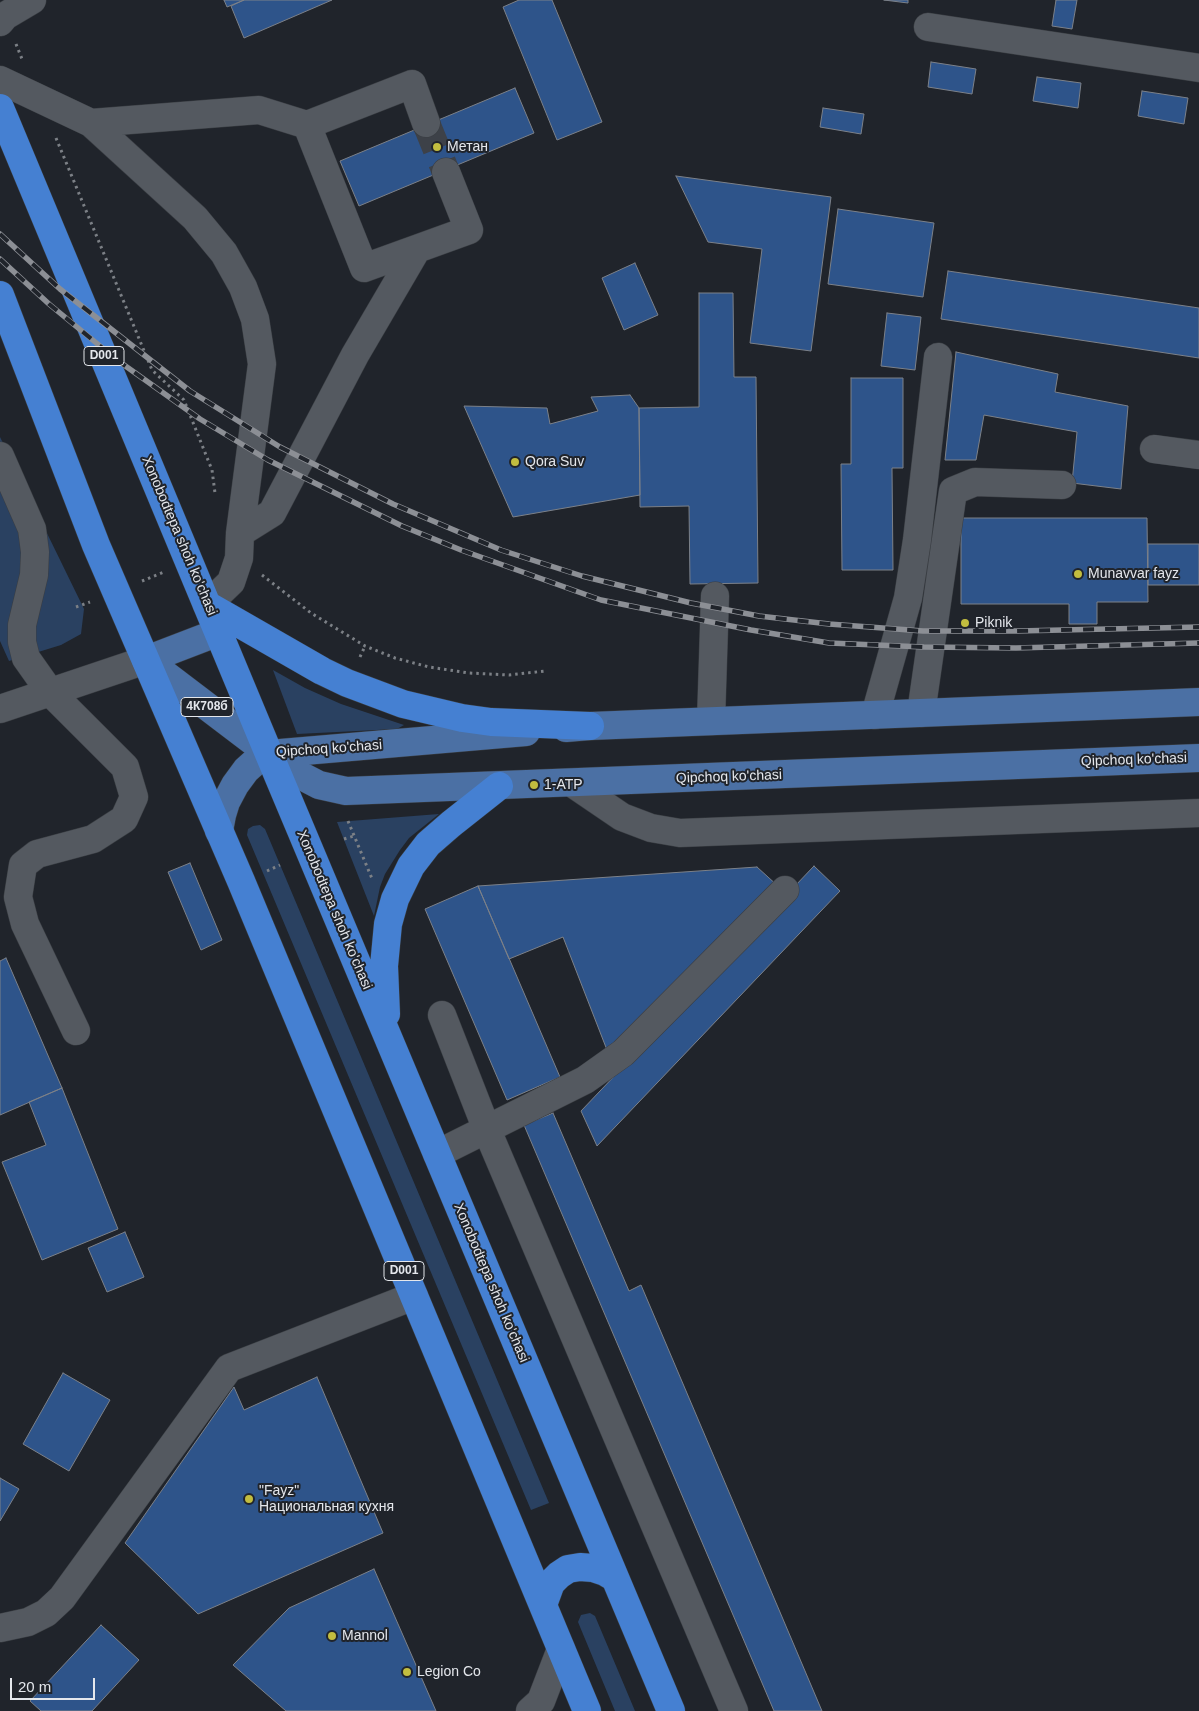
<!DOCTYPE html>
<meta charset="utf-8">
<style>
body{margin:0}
#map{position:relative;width:1199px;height:1711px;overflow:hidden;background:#20242b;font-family:Arial,sans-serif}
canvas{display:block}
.scale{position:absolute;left:10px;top:1678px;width:85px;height:22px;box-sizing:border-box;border:2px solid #e4e7ec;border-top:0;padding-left:6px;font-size:15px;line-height:18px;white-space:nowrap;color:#e4e7ec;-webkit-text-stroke:4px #20242b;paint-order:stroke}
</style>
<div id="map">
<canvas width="1199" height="1711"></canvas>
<div class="scale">20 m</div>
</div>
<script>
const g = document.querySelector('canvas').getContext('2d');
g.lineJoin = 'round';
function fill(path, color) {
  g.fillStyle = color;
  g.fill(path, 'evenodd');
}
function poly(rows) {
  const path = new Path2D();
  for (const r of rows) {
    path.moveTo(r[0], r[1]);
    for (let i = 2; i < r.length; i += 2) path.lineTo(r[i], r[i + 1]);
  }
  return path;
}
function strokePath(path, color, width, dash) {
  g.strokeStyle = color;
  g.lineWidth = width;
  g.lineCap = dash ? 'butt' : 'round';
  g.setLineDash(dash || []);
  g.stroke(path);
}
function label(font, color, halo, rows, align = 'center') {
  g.font = font + ' Arial,sans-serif';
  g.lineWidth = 4;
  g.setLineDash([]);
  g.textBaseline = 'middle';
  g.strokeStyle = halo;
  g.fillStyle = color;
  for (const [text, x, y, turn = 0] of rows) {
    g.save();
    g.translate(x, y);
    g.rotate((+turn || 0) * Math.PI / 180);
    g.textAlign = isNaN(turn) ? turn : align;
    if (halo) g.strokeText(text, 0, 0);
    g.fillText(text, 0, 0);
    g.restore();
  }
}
fill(poly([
 [0,437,84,609,81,634,61,645,9,661,0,641],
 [273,670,305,688,341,704,404,725,397,729,297,734],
 [439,814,409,838,400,850,385,874,380,887,374,916,337,822],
 [253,826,260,825,265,829,549,1503,531,1510,247,835,248,829],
 [590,1613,595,1616,635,1711,615,1711,578,1622,581,1615]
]), '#2a4161');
const building = poly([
 [224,0,244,0,227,7,224,0],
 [244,0,332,0,244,38,231,6,244,0],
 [519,0,552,0,602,122,557,140,503,7,519,0],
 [884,0,908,0,908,3,884,0],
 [1056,0,1077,0,1072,29,1052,26,1056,0],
 [931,62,976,69,972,94,928,87,931,62],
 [1037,77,1081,83,1078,108,1033,101,1037,77],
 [515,88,534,133,359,206,340,161,515,88],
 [1142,91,1188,98,1184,124,1138,116,1142,91],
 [823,108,864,114,861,134,820,127,823,108],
 [676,176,831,197,811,351,750,343,762,249,708,242,676,176],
 [838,209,934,223,923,297,828,284,838,209],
 [635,263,658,315,624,330,602,278,635,263],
 [948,271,1199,308,1199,358,941,319,948,271],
 [699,293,733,293,734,377,756,377,758,583,690,584,689,506,640,507,639,408,699,407,699,293],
 [887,313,921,317,915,370,881,366,887,313],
 [956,352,1058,374,1055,392,1128,406,1121,489,1072,483,1077,432,984,415,976,460,945,460,956,352],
 [851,378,903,378,903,468,892,468,893,570,842,570,841,464,851,464,851,378],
 [630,395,639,408,640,495,513,517,464,406,547,408,550,424,598,411,591,397,630,395],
 [961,518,1147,518,1148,602,1097,602,1097,624,1069,624,1069,604,961,604,961,518],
 [1148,544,1199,544,1199,585,1148,585,1148,544],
 [190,863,222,940,201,950,168,872,190,863],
 [814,866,840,891,597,1146,581,1111,814,866],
 [757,867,779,887,607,1050,563,937,509,959,478,886,757,867],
 [478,886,560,1077,507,1100,425,909,478,886],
 [6,958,62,1088,0,1115,0,961,6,958],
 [62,1088,118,1229,42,1260,2,1162,46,1145,29,1102,62,1088],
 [553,1113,629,1291,641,1285,822,1711,774,1711,524,1125,553,1113],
 [125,1232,144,1277,107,1292,88,1248,125,1232],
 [63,1373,110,1400,69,1471,23,1444,63,1373],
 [317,1377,383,1533,198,1614,125,1543,234,1387,244,1410,317,1377],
 [0,1478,19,1489,0,1521,0,1478],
 [374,1569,436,1711,286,1711,233,1665,289,1608,374,1569],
 [101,1625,139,1660,92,1711,41,1711,30,1701,101,1625]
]);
fill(building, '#2e548a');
strokePath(building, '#7c8189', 1);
strokePath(poly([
 [426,123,446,172]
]), '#3d4148', 28, [28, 14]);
const minor = poly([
 [0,22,5,16,32,0],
 [928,27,1199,68],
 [0,80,91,123,195,218,224,253,243,287,255,319,262,364,240,533,239,558,231,582,207,605],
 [91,123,259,110,307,125],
 [426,123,412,84,307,125,364,268,469,230,446,172],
 [1154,449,1199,455],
 [0,456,32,529,35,552,34,575,22,625,22,642,26,658,50,692,125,767,134,797,124,819,93,839,37,854,23,865,18,897,25,924,76,1031],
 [240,533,272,513,355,355,417,249],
 [0,709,146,660],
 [921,713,953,491,975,482,1062,485],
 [875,715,908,598,917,540,938,357],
 [711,721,715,596],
 [572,783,622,817,651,828,680,833,1199,813],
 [442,1015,487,1130,734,1711],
 [437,1154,585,1080,623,1053,785,890],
 [0,1628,28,1622,46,1613,62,1598,229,1368,414,1296],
 [530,1711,541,1701,561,1649]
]);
const major = poly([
 [146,660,292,771,319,785,346,791,1199,758],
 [146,660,219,632],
 [566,728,590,726,1199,702],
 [219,831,222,815,226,802,235,785,246,770,256,761,269,754,526,732]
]);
const highway = poly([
 [0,108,269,754,671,1711],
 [0,295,96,545,241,881,587,1711],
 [207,605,322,671,347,683,403,704,462,718,491,722,590,726],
 [386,1014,384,966,388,924,395,899,411,866,428,844,451,824,499,786],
 [543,1605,551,1583,559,1575,568,1569,580,1567,593,1568,605,1572,615,1578]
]);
strokePath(minor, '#3a3e43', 29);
strokePath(major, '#3a3e43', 29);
strokePath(highway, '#3a3e43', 29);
strokePath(poly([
 [16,44,22,59],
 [56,138,152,370,184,400,212,470,215,493],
 [262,575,311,613,365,646,395,658,429,667,469,673,509,675,545,671],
 [142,581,164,572],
 [76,607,90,602],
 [360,657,365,646],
 [348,821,373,881],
 [344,839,354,836],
 [267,871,280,865]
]), '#7c8086', 3, [2.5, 4]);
strokePath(minor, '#545960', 28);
strokePath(major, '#4b70a4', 28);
strokePath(highway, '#4580d2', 28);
const rail = poly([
 [0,234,60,289,190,391,280,447,393,504,501,550,582,576,691,603,759,616,829,624,923,631,1017,631,1199,627],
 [0,259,49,304,117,360,200,419,268,460,402,526,461,550,601,600,751,630,829,643,924,647,1016,648,1199,643]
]);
strokePath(rail, '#8c8f95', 5.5);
strokePath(rail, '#20242b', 4, [11]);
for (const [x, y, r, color] of [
 [437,147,5,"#c2bd3f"],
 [515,462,5,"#c2bd3f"],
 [1078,574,5,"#c2bd3f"],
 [965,623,5,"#c2bd3f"],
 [534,785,5,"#c2bd3f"],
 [249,1499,5,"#c2bd3f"],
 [332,1636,5,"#c2bd3f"],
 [407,1672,5,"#c2bd3f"]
]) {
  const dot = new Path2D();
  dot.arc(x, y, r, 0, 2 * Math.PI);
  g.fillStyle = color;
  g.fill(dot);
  strokePath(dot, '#20242b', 2);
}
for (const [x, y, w] of [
 [104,356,40],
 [207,707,52],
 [404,1271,40]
]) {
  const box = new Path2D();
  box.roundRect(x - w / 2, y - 9.5, w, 19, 4);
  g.fillStyle = '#20242b';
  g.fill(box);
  strokePath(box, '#e4e7ec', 1);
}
label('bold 12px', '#e4e7ec', null, [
 ["D001",104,356],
 ["4К708б",207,707],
 ["D001",404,1271]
]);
label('14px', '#e4e7ec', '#20242b', [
 ["Метан",447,147],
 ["Qora Suv",525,462],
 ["Munavvar fayz",1088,574],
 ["Piknik",975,623],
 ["1-ATP",544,785],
 ["\"Fayz\"",259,1491],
 ["Национальная кухня",259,1507],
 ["Mannol",342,1636],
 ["Legion Co",417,1672]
], 'left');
label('14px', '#e4e7ec', '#20242b', [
 ["Xonobodtepa shoh ko'chasi",179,536,67],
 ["Qipchoq ko'chasi",329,749,-4],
 ["Qipchoq ko'chasi",1134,760,-2],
 ["Qipchoq ko'chasi",729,777,-2],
 ["Xonobodtepa shoh ko'chasi",334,910,67],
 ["Xonobodtepa shoh ko'chasi",491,1283,67]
]);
</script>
